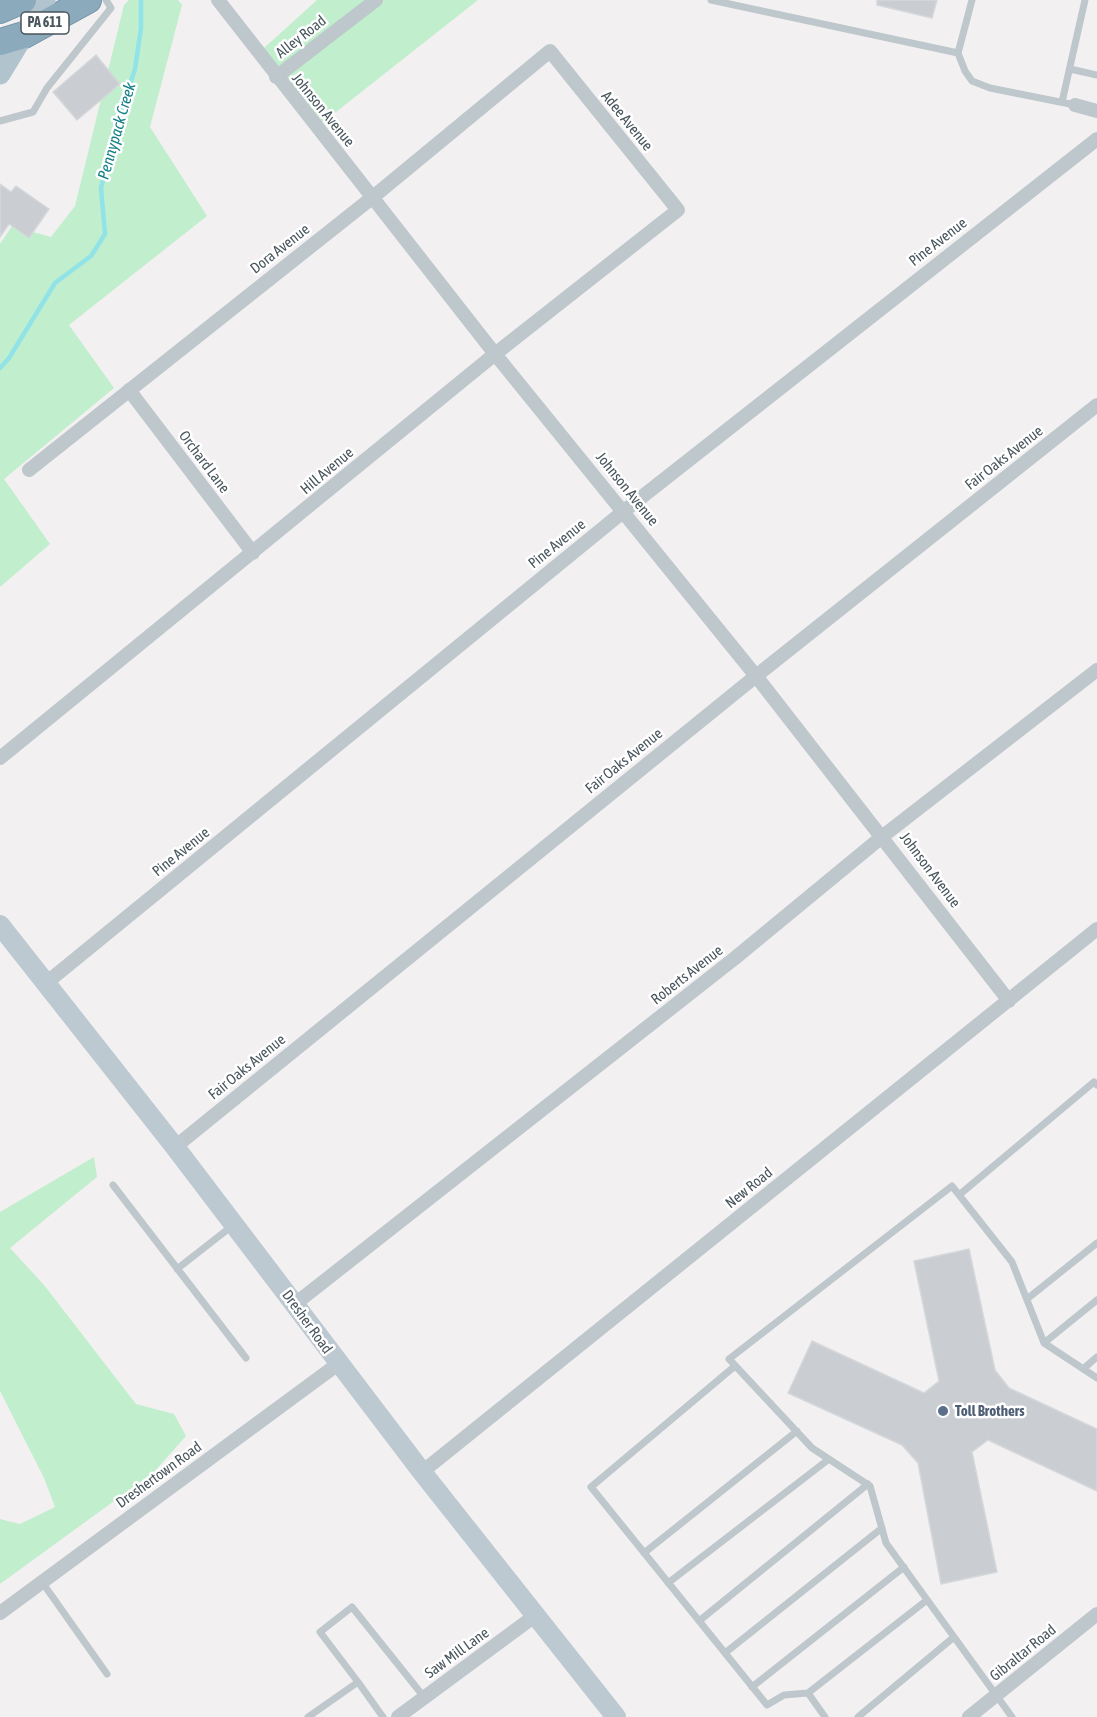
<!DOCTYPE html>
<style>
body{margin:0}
canvas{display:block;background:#f3f0f1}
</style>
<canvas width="1097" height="1717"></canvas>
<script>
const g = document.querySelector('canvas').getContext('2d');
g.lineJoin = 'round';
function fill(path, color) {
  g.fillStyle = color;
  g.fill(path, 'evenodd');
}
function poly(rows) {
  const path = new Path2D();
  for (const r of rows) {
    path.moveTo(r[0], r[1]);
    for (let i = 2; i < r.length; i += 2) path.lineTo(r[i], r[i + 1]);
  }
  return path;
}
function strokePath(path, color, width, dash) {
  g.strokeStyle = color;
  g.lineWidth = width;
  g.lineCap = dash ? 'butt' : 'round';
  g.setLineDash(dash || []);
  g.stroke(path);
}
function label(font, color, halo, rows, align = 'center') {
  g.font = font + ' "Asap Condensed",sans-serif';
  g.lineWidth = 5;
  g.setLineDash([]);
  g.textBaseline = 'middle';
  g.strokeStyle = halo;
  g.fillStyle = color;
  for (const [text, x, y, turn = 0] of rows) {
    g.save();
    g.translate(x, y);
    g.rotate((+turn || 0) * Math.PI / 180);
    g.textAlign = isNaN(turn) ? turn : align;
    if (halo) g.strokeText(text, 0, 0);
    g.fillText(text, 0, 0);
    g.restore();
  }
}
fill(poly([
 [129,0,178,0,182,5,150,127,207,216,69,325,114,388,4,479,50,544,0,587,0,244,12,226,51,237,75,206,124,5],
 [317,0,478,0,322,123,264,48],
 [94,1157,97,1177,10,1248,44,1285,136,1404,174,1414,186,1436,154,1472,0,1584,0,1519,20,1524,55,1507,44,1478,0,1391,0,1212]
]), '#c1eecc');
strokePath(poly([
 [0,368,9,358,55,283,91,256,105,234,101,188,120,114,135,69,141,28,141,0]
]), '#91e3e8', 4.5);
const building = poly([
 [877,0,937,0,932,18,877,5,877,0],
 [96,55,120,84,77,120,53,92,96,55],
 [0,184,11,192,16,186,49,209,29,238,9,224,0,237,0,184],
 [969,1249,995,1370,1009,1388,1097,1429,1097,1491,988,1440,972,1452,997,1572,941,1584,918,1463,902,1445,788,1393,812,1341,924,1393,939,1381,914,1261,969,1249]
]);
fill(building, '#caced3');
strokePath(building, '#d5d8db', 1.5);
const highway = poly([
 [0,10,23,0],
 [0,42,24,35,88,0]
]);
strokePath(highway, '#7695a8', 28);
strokePath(poly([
 [711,0,958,53,972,0],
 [958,53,965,71,972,81,990,88,1075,105],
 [1070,69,1097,75],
 [1062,102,1085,0],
 [0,121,33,112,47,88,111,8,106,0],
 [113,1185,246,1358],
 [959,1195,1094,1082,1097,1085],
 [177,1269,232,1226],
 [1027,1299,1097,1243],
 [1044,1343,1097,1300],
 [735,1366,591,1487,767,1705,784,1695,808,1693,825,1717],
 [1083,1369,1097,1357],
 [644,1553,797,1431],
 [42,1582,107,1674],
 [668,1583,829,1459],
 [699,1621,868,1484],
 [725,1653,882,1528],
 [358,1682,320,1632,352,1607,424,1697],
 [752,1687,904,1567],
 [808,1693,927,1600],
 [308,1717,358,1682,383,1717],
 [858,1717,954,1637],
 [1012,1717,886,1543,870,1486,812,1448,729,1359,952,1186,1012,1262,1044,1343,1097,1378]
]), '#bdc7cc', 7);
strokePath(poly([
 [218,0,495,354,756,676,1009,1001],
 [276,77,376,0],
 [1075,105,1097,111],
 [129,390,253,553],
 [0,758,495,354,678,210,550,51,373,197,29,470],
 [45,984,624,511,1097,139],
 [175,1147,756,676,1097,405],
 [295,1304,735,958,883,836,1097,670],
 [422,1472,1097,929],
 [0,1613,338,1364],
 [398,1717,536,1615],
 [969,1717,1097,1614]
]), '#bdc7cc', 14);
strokePath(poly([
 [0,925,175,1147,422,1472,616,1717]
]), '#bdc9d1', 20);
strokePath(poly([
 [0,74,45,0]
]), '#b1c4ce', 21);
strokePath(highway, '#8baabc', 26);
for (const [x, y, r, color] of [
 [943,1411,6,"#5c6f8a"]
]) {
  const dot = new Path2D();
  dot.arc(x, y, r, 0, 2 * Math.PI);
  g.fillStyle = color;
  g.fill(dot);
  strokePath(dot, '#fff', 2);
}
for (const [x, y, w] of [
 [45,23,48]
]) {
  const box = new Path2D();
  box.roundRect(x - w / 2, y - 11, w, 22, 4.5);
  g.fillStyle = '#fff';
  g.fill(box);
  strokePath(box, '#49565d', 1.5);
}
label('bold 14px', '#49565d', null, [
 ["PA 611",45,23]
]);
label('15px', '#49565d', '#fff', [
 ["Alley Road",301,37,-38],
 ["Johnson Avenue",323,110,51],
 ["Adee Avenue",627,121,51],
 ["Pine Avenue",938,242,-38],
 ["Dora Avenue",280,249,-38],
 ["Fair Oaks Avenue",1004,458,-38],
 ["Orchard Lane",204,462,53],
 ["Hill Avenue",327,471,-40],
 ["Johnson Avenue",627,489,51],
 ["Pine Avenue",557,544,-39],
 ["Fair Oaks Avenue",624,761,-39],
 ["Pine Avenue",181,852,-39],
 ["Johnson Avenue",930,870,53],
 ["Roberts Avenue",687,975,-38],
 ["Fair Oaks Avenue",247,1067,-39],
 ["New Road",749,1188,-39],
 ["Dresher Road",307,1322,54],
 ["Dreshertown Road",159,1475,-36],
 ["Saw Mill Lane",457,1653,-36],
 ["Gibraltar Road",1023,1653,-39]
]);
label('bold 15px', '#4e5e75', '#fff', [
 ["Toll Brothers",955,1411]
], 'left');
label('italic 16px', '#138088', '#fff', [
 ["Pennypack Creek",117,131,-74]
]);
</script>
